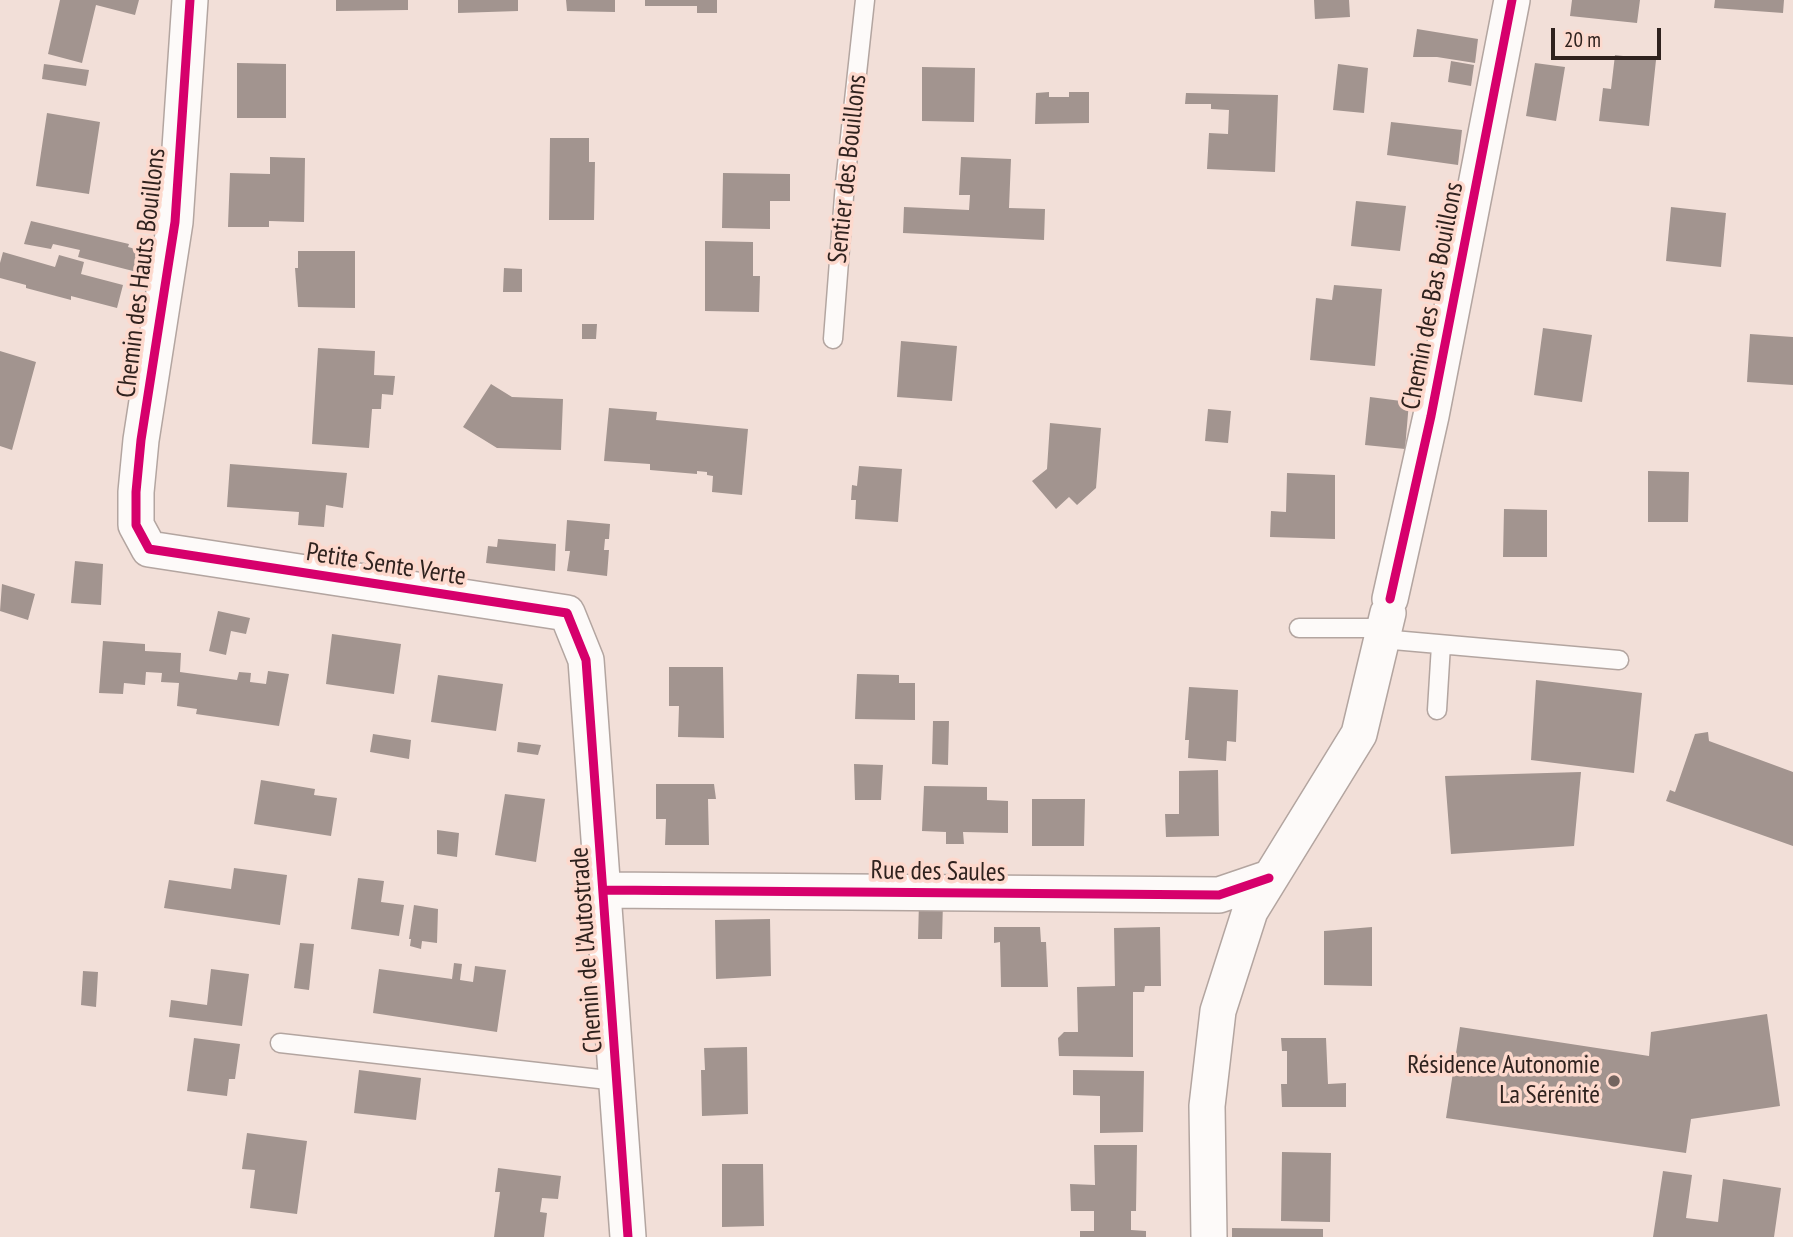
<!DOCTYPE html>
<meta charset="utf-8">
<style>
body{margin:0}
#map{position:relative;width:1793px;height:1237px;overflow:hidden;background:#f2dfd8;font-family:"PT Sans Narrow",sans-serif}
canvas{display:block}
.scale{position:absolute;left:1551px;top:28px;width:110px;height:32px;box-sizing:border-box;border:4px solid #2f221e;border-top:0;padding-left:9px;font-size:21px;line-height:24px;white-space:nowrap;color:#2f221e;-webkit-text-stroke:5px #fdd9cd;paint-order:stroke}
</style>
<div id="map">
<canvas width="1793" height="1237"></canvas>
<div class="scale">20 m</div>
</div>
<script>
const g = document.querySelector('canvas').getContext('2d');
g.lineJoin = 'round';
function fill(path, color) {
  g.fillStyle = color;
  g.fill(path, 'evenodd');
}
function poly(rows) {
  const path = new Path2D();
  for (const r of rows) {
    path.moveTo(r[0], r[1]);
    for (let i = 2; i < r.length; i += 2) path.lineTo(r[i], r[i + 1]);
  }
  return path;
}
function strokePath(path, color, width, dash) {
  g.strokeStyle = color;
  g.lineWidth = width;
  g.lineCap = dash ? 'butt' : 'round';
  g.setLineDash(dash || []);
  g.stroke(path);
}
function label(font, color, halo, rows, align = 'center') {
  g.font = font + ' "PT Sans Narrow",sans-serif';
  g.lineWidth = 7;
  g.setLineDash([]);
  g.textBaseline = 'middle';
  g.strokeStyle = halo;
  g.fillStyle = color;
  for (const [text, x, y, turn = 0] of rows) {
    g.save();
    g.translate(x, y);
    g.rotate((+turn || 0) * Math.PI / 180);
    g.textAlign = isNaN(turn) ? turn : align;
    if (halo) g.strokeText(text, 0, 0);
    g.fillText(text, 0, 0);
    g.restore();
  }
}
fill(poly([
 [60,0,139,0,135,15,96,5,82,63,48,54],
 [336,0,408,0,408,10,336,11],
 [458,0,518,0,518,11,458,13],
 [566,0,615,0,615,12,567,11],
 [645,0,717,0,717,13,697,13,697,6,645,6],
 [1314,0,1349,0,1350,17,1315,19],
 [1572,0,1640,0,1637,23,1570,16],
 [1715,0,1784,0,1783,13,1714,8],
 [1417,29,1478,39,1475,63,1437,57,1413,57],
 [1615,55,1656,60,1649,126,1599,121,1603,88,1611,89],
 [1451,61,1474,65,1471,86,1448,82],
 [237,63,286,64,286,118,237,118],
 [1535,63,1565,67,1556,121,1526,116],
 [44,64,89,70,86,86,42,79],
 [1338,64,1368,68,1364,113,1333,110],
 [922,67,975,68,974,122,922,121],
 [1049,92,1049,97,1069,97,1069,92,1089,92,1089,123,1035,124,1036,93],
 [1186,93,1278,95,1275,172,1207,169,1209,133,1228,134,1229,110,1211,109,1211,104,1185,104],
 [47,113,100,122,89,194,36,186],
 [1391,122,1462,130,1458,165,1387,155],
 [550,138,589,138,589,162,595,162,594,220,549,220],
 [270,157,305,158,304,222,269,221,269,227,228,227,230,173,270,174],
 [961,157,1011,159,1009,208,1045,209,1044,240,903,233,904,207,969,210,970,195,959,195],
 [723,173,790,174,790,201,770,201,770,229,722,228],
 [1356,201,1406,206,1400,251,1351,246],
 [1671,207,1726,213,1721,267,1666,261],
 [31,221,129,244,128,247,143,251,137,272,78,257,80,250,53,244,51,249,24,244],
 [705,241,753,242,753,276,760,276,759,312,705,311],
 [298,251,355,251,355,308,298,307,295,268,298,268],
 [3,252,55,267,59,255,84,262,81,274,123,285,117,308,71,296,71,300,26,288,26,285,0,278,0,263],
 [504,268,522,269,522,292,503,292],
 [1334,285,1382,289,1375,366,1310,360,1316,298,1332,300],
 [582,324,597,324,596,339,582,339],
 [1543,328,1592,335,1582,402,1534,395],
 [1750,334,1793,337,1793,385,1747,382],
 [901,341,957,346,952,401,897,397],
 [318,348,375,351,374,375,395,376,393,395,382,394,381,409,372,409,369,448,312,444],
 [0,351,36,362,12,450,0,446],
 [491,384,512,397,563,399,561,450,497,448,463,427],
 [1370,397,1409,402,1405,449,1365,445],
 [609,408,657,412,656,420,748,429,742,495,712,492,713,476,707,475,707,472,697,471,697,474,650,470,650,464,604,461],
 [1208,409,1231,411,1228,443,1205,441],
 [1050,423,1101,428,1096,488,1077,505,1069,497,1056,509,1032,481,1047,469],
 [230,464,347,473,343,508,326,505,324,527,298,525,299,512,227,507],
 [859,466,902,469,898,522,855,519,856,500,851,500,852,485,857,486],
 [1648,471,1689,472,1688,522,1648,522],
 [1287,473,1335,475,1335,539,1270,537,1271,511,1286,512],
 [1504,509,1547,510,1547,557,1503,557],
 [567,520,610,524,609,539,605,539,604,550,609,550,607,576,567,571,570,551,565,551],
 [498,539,556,544,555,571,486,563,488,546,497,547],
 [75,561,103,564,101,605,71,603],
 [2,584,35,594,28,620,0,611],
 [218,611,250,618,246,634,231,631,226,655,209,651],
 [332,634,401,644,394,694,326,684],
 [103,641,145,644,145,651,181,653,180,672,237,680,239,672,251,673,250,682,266,684,268,671,289,674,279,726,196,714,197,709,177,706,179,683,161,682,162,673,146,672,145,685,124,683,123,694,99,693],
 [669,667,723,667,724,738,678,737,679,706,669,706],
 [857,674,899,675,899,683,915,683,915,720,855,719],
 [438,675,503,684,496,731,431,722],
 [1536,680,1642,693,1634,773,1531,760],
 [1189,687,1238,690,1236,742,1227,741,1226,761,1188,758,1189,740,1185,740],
 [933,721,949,721,948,765,932,764],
 [1708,732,1709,741,1793,772,1793,846,1666,801,1670,790,1675,792,1695,734],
 [373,734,411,740,409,759,370,752],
 [518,742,541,745,538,755,517,752],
 [854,764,883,765,881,800,855,800],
 [1218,770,1219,836,1166,837,1165,814,1179,814,1179,771],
 [1581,772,1574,846,1451,854,1445,776],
 [261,780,315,789,314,795,337,798,331,836,254,824],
 [656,784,714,784,716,799,708,799,709,845,665,845,666,819,656,819],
 [924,786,987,787,987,800,1008,801,1008,833,963,832,964,844,946,844,946,832,922,831],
 [505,794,545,799,536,862,495,855],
 [1032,799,1085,799,1084,846,1032,846],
 [437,830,459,833,457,857,437,854],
 [234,868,287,875,280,925,164,908,169,880,231,889],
 [358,878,384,881,381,902,404,905,399,936,351,929],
 [919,902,943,902,942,939,918,939],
 [414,905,438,909,437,943,422,941,421,949,410,946,411,939,409,939],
 [770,919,771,976,716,979,715,920],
 [994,927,1040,927,1041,942,1046,942,1048,987,1001,987,1000,942,994,943],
 [1160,927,1161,986,1145,986,1144,992,1133,992,1133,1057,1059,1056,1058,1038,1064,1032,1078,1032,1077,987,1115,986,1114,928],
 [1372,927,1372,986,1324,985,1324,931],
 [300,943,314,944,309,990,294,988],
 [454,963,462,964,460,980,473,982,475,966,506,970,497,1032,373,1013,379,969,452,979],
 [211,969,249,974,242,1026,169,1017,171,1000,207,1005],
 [83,971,98,972,96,1007,81,1005],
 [1767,1014,1780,1106,1691,1119,1686,1153,1446,1118,1460,1027,1649,1056,1651,1032],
 [194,1038,240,1044,235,1079,229,1079,227,1096,187,1091],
 [1281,1038,1326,1038,1328,1084,1346,1083,1346,1107,1282,1107,1281,1084,1287,1084,1287,1051,1282,1051],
 [747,1047,748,1114,702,1116,701,1070,705,1070,704,1048],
 [359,1070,421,1078,416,1120,354,1113],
 [1073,1070,1144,1071,1143,1132,1100,1133,1100,1096,1073,1095],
 [247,1133,307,1141,297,1214,250,1208,255,1170,242,1169],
 [1094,1145,1137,1145,1136,1211,1131,1211,1131,1230,1146,1231,1146,1237,1080,1237,1080,1231,1094,1231,1094,1211,1071,1211,1070,1184,1095,1185],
 [1282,1152,1331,1153,1330,1222,1281,1221],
 [722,1164,763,1164,764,1226,722,1227],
 [498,1168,561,1176,558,1199,542,1198,540,1212,547,1213,544,1237,494,1237,500,1192,495,1192],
 [1663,1171,1692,1175,1686,1218,1718,1222,1723,1179,1781,1188,1774,1237,1653,1237],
 [1232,1228,1323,1229,1323,1237,1232,1237]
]), '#a2948f');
const service = poly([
 [833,339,845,183,865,0],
 [1299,628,1385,628],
 [1382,639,1619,660],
 [1437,710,1441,645],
 [280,1043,617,1081]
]);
const minor = poly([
 [190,0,175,222,141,440,136,492,136,525,149,549,567,613,586,660,628,1237],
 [1390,599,1431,416,1512,0],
 [604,890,1219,895,1269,878],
 [1209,1237,1207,1106,1218,1011,1250,911,1359,734,1388,613]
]);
strokePath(service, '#b3a5a0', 21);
strokePath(minor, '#b3a5a0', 38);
strokePath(service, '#fdfaf9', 18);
strokePath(minor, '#fdfaf9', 35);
strokePath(poly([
 [190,0,175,222,141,440,136,492,136,525,149,549,567,613,586,660,628,1237],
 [1390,599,1431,416,1512,0],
 [604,890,1219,895,1269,878]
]), '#d6006c', 9);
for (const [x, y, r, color] of [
 [1614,1081,7,"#73645f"]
]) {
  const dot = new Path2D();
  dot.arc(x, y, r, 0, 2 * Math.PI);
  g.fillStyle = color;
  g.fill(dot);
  strokePath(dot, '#fdd9cd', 2.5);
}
label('26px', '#2f221e', '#fdd9cd', [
 ["Sentier des Bouillons",848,169,-84],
 ["Chemin des Hauts Bouillons",142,273,-83],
 ["Chemin des Bas Bouillons",1433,296,-79],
 ["Petite Sente Verte",386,565,9],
 ["Rue des Saules",938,872,1],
 ["Chemin de l'Autostrade",587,950,-94]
]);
label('26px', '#2f221e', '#fdd9cd', [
 ["Résidence Autonomie",1600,1066],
 ["La Sérénité",1600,1096]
], 'right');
</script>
